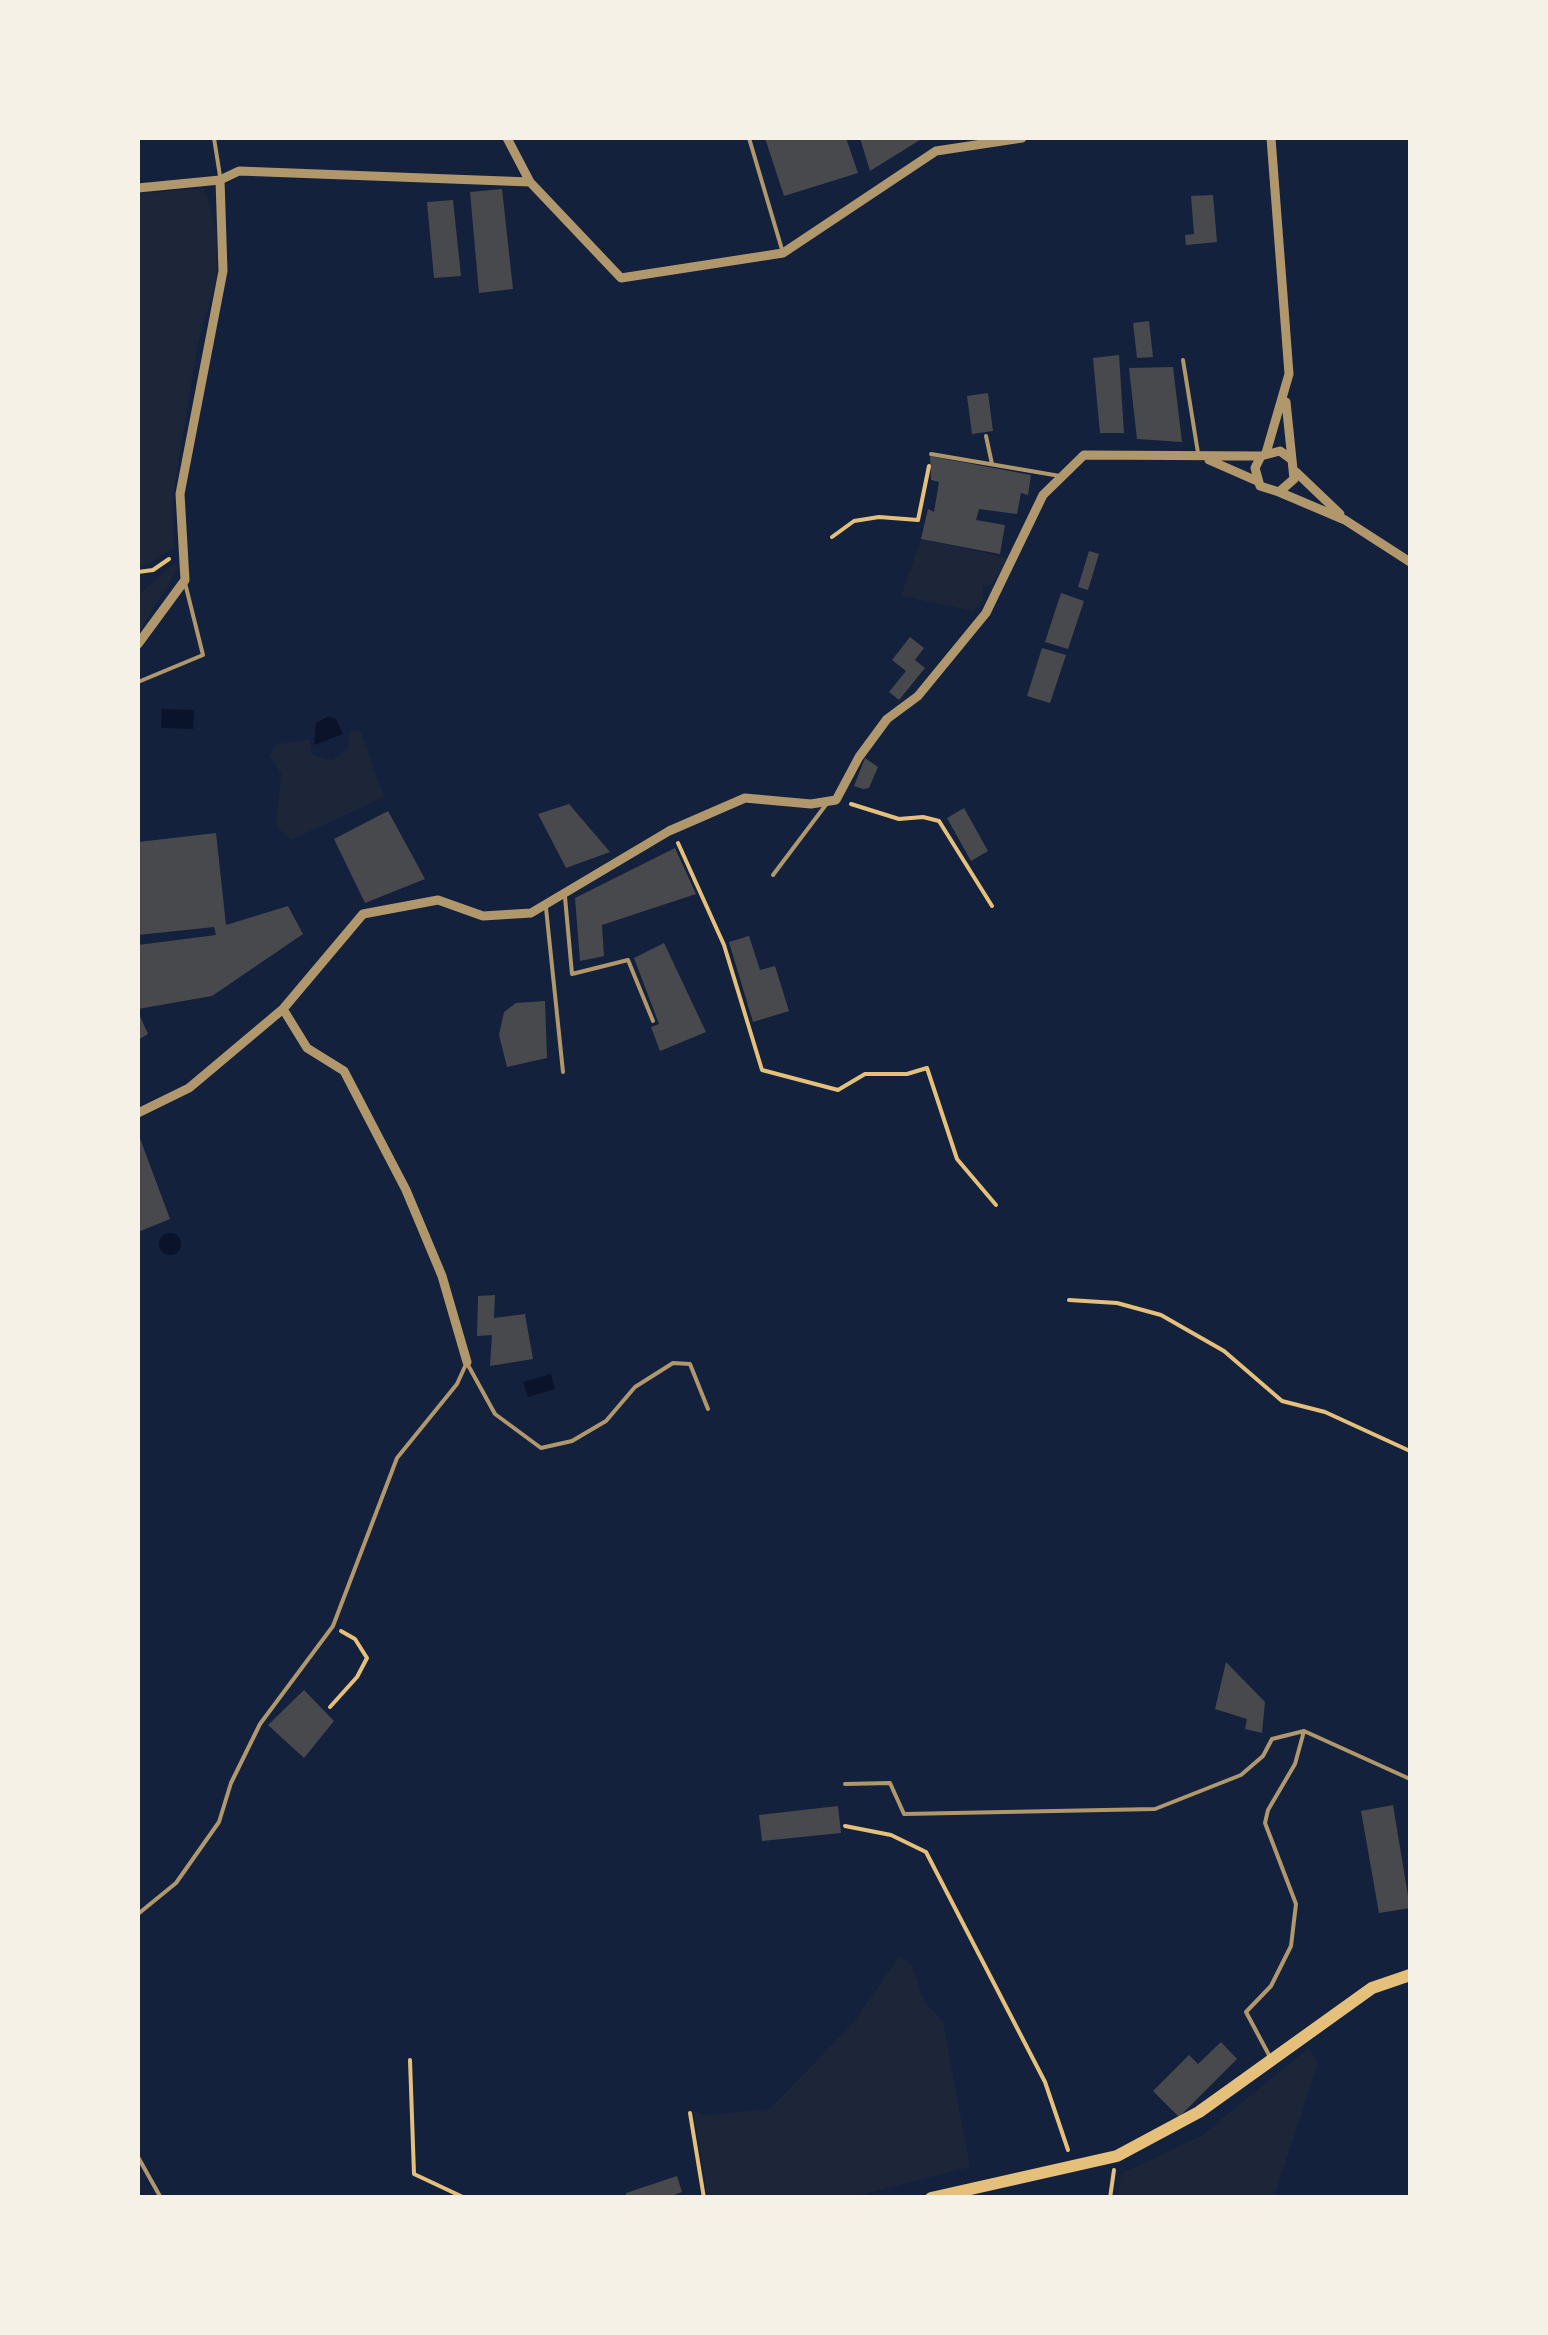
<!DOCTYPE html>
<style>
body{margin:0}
#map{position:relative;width:1548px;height:2335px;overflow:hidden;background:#14213d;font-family:"Noto Serif",serif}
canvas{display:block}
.frame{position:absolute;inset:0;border:140px solid #f6f1e7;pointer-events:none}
</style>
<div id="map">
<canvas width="1548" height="2335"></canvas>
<div class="frame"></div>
</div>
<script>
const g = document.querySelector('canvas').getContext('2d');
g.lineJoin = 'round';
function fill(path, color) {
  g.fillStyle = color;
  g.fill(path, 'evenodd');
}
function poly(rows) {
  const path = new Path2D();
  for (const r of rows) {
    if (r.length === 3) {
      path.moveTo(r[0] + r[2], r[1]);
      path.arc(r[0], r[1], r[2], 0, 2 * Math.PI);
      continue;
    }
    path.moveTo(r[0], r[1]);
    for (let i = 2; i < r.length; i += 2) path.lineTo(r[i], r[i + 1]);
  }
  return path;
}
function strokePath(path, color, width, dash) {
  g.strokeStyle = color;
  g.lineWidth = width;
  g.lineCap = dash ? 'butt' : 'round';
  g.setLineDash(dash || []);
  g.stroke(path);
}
fill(poly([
 [204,188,216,228,217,278,198,342,173,495,174,548,139,569,138,194],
 [921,539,1008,558,993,583,983,586,983,599,974,611,901,596],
 [175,563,178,568,138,634,138,595],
 [360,730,384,797,291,840,276,826,281,773,270,757,275,745,310,739,312,755,332,760,348,749,349,732],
 [899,1956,912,1966,924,2001,943,2022,970,2167,852,2197,708,2197,693,2111,710,2115,770,2109,854,2022],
 [1309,2048,1318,2063,1274,2197,1118,2197,1121,2174,1201,2136]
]), '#1d2539');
fill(poly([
 [162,709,194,710,193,729,161,728],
 [329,716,336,719,343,734,314,745,316,723],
 [170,1244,11],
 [551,1374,555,1389,528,1397,523,1382]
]), '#0b132b');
fill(poly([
 [765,138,846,138,858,173,784,196],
 [860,138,923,138,870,171],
 [502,189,513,289,479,293,470,192],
 [1213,195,1217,242,1186,245,1185,235,1194,234,1191,196],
 [453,200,461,276,434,278,427,202],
 [1149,321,1153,357,1137,358,1133,323],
 [1119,355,1124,433,1100,433,1093,358],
 [1173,367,1182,442,1137,439,1129,368],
 [988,393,993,431,972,434,967,396],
 [930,456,1031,475,1028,495,1021,493,1017,514,979,509,976,520,1005,525,1000,554,921,539,928,509,934,512,939,482,931,480],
 [1089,551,1099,554,1088,590,1078,587],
 [1061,593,1084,601,1068,649,1045,642],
 [910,637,924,648,915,660,925,668,899,700,889,692,906,671,892,660],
 [1042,648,1066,655,1050,703,1027,696],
 [865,758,878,767,869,788,863,789,854,786],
 [569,804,610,852,566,868,538,814],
 [964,808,988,851,971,861,947,818],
 [388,811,425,879,365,903,334,839],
 [216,833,226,925,288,906,303,934,212,996,138,1009,138,945,216,935,214,927,138,935,138,842],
 [675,848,696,894,602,925,604,956,580,961,575,898],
 [749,936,760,970,775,966,789,1011,753,1022,729,942],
 [664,943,706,1032,660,1051,651,1027,659,1024,634,958],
 [545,1001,547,1058,507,1067,499,1035,504,1012,516,1003],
 [138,1012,148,1034,138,1040],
 [138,1133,170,1219,138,1232],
 [495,1295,494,1318,525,1314,533,1359,490,1366,492,1335,477,1336,478,1296],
 [1226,1662,1265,1702,1262,1733,1245,1729,1247,1719,1215,1709],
 [304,1690,334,1721,304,1758,268,1725],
 [1393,1805,1410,1908,1379,1913,1361,1811],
 [838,1806,841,1833,762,1841,759,1815],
 [1221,2042,1237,2059,1179,2117,1153,2091,1189,2055,1198,2064],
 [677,2176,682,2192,667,2198,626,2198,626,2193]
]), '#48494c');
strokePath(poly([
 [832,537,854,521,879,517,918,520,929,466],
 [138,572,153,570,169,559],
 [851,804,899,819,923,817,939,821,992,906],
 [678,843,724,945,762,1070,838,1090,865,1074,907,1074,927,1068,957,1159,996,1205],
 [1069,1300,1117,1303,1161,1315,1224,1351,1282,1401,1325,1412,1410,1451],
 [330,1707,357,1677,367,1658,355,1639,341,1631],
 [845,1826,891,1835,926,1852,1045,2082,1068,2150],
 [410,2060,414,2174,465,2198],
 [690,2113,704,2198],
 [1110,2198,1114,2170]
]), '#e5c07b', 4);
strokePath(poly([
 [214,138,220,176],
 [749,138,783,253],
 [1183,360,1198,453],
 [986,436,992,464],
 [931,454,1060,476],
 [138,682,203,655,185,583],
 [773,875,828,802],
 [565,897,572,974,628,960,653,1021],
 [546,908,563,1072],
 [468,1365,495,1414,541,1448,572,1441,606,1421,635,1387,673,1363,690,1364,708,1409],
 [845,1784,890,1783,904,1814,1155,1809,1241,1775,1263,1756,1272,1739,1304,1731,1410,1779],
 [138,1914,176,1883,219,1822,231,1783,260,1724,333,1626,397,1458,457,1384,467,1362],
 [1269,2055,1246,2012,1271,1986,1291,1946,1296,1904,1265,1823,1268,1810,1295,1764,1304,1731],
 [138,2157,161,2198]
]), '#b1986c', 4);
strokePath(poly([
 [507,138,530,182,621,278,783,253,936,151,1022,138],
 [138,188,220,180,239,171,530,182],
 [1286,402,1294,479,1279,492,1260,486,1255,468,1261,456,1280,451,1291,459],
 [1266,453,1289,374,1271,138],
 [1209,460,1257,481],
 [1296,472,1340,514],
 [1279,492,1345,520,1410,562],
 [138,644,185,580,180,494,223,271,220,180],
 [283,1009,307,1048,344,1071,406,1190,442,1276,467,1362],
 [138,1113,189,1088,283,1009,363,914,438,900,483,916,531,913,669,831,745,798,811,804,836,800,859,757,887,719,918,696,986,613,1043,495,1084,455,1261,456]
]), '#b1986c', 9);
strokePath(poly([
 [931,2198,1117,2156,1199,2112,1372,1988,1410,1975]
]), '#e5c07b', 12);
</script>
